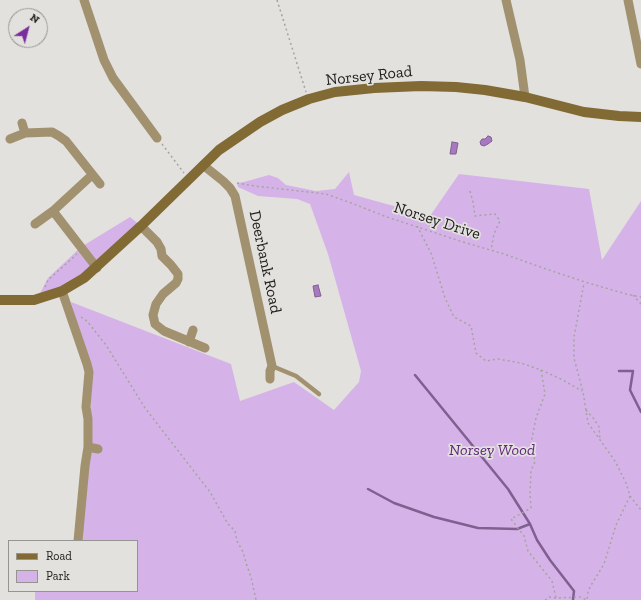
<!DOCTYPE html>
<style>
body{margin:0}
#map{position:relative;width:641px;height:600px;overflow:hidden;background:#e2e1dd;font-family:"Zilla Slab",serif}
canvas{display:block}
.legend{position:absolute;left:8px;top:540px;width:130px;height:52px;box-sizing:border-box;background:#e2e1dd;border:1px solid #959491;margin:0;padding:5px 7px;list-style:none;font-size:12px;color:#222120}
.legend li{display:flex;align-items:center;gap:8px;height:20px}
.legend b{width:20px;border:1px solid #959491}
.north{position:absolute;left:8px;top:8px;width:40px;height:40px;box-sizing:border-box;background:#e2e1dd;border:1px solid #959491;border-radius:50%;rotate:36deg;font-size:11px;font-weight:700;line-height:16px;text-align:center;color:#222120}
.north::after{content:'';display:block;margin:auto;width:14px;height:18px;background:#7b2d9e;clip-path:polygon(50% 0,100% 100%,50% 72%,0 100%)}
</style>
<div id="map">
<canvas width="641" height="600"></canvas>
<ul class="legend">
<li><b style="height:5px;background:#816a34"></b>Road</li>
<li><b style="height:11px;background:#d5b3e8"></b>Park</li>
</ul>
<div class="north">N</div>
</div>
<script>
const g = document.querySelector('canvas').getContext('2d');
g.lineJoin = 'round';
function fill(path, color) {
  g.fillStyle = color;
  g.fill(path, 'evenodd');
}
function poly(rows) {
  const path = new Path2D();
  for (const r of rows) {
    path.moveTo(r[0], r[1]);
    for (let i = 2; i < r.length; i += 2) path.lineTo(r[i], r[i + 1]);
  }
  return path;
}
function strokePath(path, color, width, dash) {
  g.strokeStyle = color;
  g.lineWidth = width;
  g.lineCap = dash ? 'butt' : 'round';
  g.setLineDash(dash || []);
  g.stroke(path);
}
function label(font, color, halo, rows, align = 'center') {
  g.font = font + ' "Zilla Slab",serif';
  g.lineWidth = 3.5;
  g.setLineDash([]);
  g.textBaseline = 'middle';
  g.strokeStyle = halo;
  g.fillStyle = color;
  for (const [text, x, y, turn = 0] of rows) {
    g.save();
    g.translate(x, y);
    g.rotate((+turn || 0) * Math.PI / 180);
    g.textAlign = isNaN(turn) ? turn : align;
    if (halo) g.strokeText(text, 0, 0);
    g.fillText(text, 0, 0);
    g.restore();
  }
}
fill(poly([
 [349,172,354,195,430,216,459,174,589,189,602,260,641,201,641,600,35,600,35,591,137,591,137,541,82,541,92,383,71,302,231,364,240,401,294,382,334,410,359,382,361,371,328,254,310,204,297,199,258,196,238,187,237,183,244,182,269,175,278,178,286,185,316,191,335,189],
 [130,217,141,226,97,268,37,299,48,278,81,247]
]), '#d5b3e8');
const water = poly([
 [488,136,491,137,492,141,488,144,484,146,481,145,480,142,482,139,485,139,488,136],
 [452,142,458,143,456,154,450,154,452,142],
 [318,285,321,296,315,297,313,286,318,285]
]);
fill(water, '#a879c1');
strokePath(water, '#805f91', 1);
strokePath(poly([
 [619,371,633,371,630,390,641,412],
 [415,375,508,489,530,524,537,540,550,560,574,591,573,600],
 [368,489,394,503,434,517,478,528,517,529,530,524]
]), '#805f91', 2.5);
strokePath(poly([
 [277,0,306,92],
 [162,144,184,173],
 [237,183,255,186,326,194,351,203,387,217,463,242,504,254,546,269,585,282,626,294,641,297],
 [470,191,473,202,475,216,495,214,500,221,494,234,491,250],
 [417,226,431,253,445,298,454,317,471,326,476,353,486,361,498,359,521,363,541,370,563,380,582,391],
 [45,287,48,280,77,254],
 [633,295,641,304],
 [81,317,87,321,106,345,145,408,210,492,228,524,235,531,237,541,243,552,247,566,251,577,256,600],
 [541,370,545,394,536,418,531,443,535,462,531,470,530,494,531,508,511,519,524,536,528,551,552,581,556,598],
 [586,410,594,419,599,427,600,440],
 [630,496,641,510],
 [545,600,549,597,556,598,580,597,587,600,588,592,590,587,604,564,616,525,630,496,626,483,615,461,588,423,583,392,574,358,574,337,584,283]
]), '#a4a3a0', 1.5, [2, 3]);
strokePath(poly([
 [272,366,296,376,319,394]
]), '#a1916e', 4.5);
strokePath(poly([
 [84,0,104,60,113,78,157,138],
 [506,0,520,60,525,97],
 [628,0,641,64],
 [22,123,25,133,52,132,59,136,66,141,100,184],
 [10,139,25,133],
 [203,165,223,181,230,188,235,196,272,366,270,371,270,379],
 [92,175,53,211,97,268],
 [35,224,53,211],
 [141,226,157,242,161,249,162,256,171,265,178,274,178,279,176,283,163,294,156,304,153,315,155,324,164,331,205,348],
 [62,291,87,364,89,372,86,407,88,419,88,447,85,466,78,541],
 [189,342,193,330],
 [88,447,98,449]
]), '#a1916e', 9);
strokePath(poly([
 [0,300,34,300,62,291,84,278,141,226,219,150,260,122,282,110,309,99,335,92,374,88,421,86,456,87,485,90,525,97,584,112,619,116,641,117]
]), '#816a34', 10);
label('16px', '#222120', '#e2e1dd', [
 ["Norsey Road",369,76,-6],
 ["Norsey Drive",437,221,18],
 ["Deerbank Road",265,262,78]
]);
label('italic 16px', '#61267c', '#e2e1dd', [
 ["Norsey Wood",492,450]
]);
</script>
